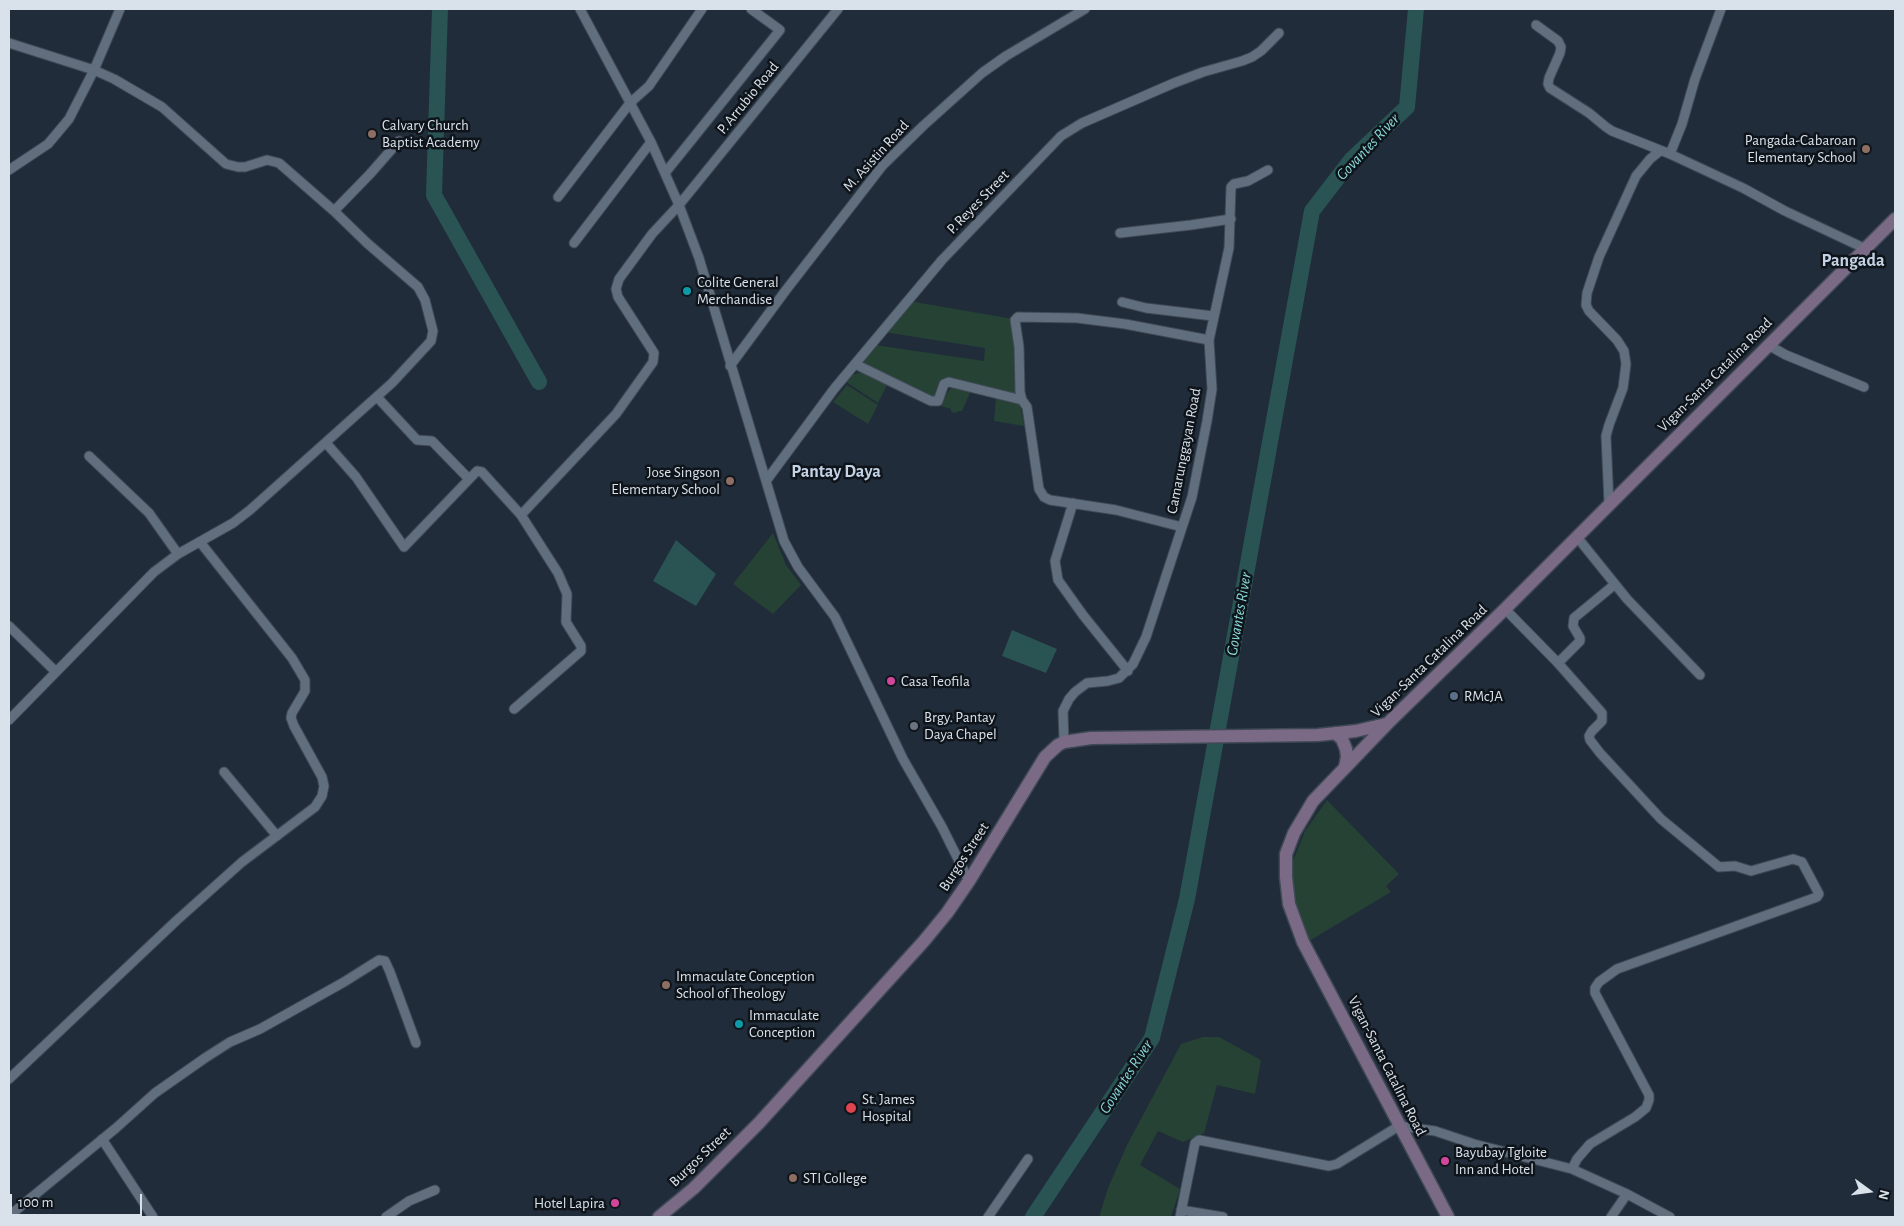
<!DOCTYPE html>
<style>
body{margin:0}
#map{position:relative;width:1904px;height:1226px;overflow:hidden;background:#202c39;font-family:"Alegreya Sans",sans-serif}
canvas{display:block}
.frame{position:absolute;inset:0;border:10px solid #d9e1ea;pointer-events:none}
.north{position:absolute;left:1844px;top:1166px;width:50px;height:50px;-webkit-text-stroke:4px #0e141a;paint-order:stroke;rotate:104deg;font-size:14px;font-weight:700;line-height:20px;text-align:center;color:#d9e1ea}
.north::after{content:'';display:block;margin:auto;width:18px;height:22px;background:#d9e1ea;clip-path:polygon(50% 0,100% 100%,50% 72%,0 100%)}
.scale{position:absolute;left:10px;top:1194px;width:132px;height:22px;box-sizing:border-box;border:2px solid #d9e1ea;border-top:0;padding-left:6px;font-size:15px;line-height:18px;white-space:nowrap;color:#d9e1ea;-webkit-text-stroke:4px #0e141a;paint-order:stroke}
</style>
<div id="map">
<canvas width="1904" height="1226"></canvas>
<div class="frame"></div>
<div class="north">N</div>
<div class="scale">100 m</div>
</div>
<script>
const g = document.querySelector('canvas').getContext('2d');
g.lineJoin = 'round';
function fill(path, color) {
  g.fillStyle = color;
  g.fill(path, 'evenodd');
}
function poly(rows) {
  const path = new Path2D();
  for (const r of rows) {
    path.moveTo(r[0], r[1]);
    for (let i = 2; i < r.length; i += 2) path.lineTo(r[i], r[i + 1]);
  }
  return path;
}
function strokePath(path, color, width, dash) {
  g.strokeStyle = color;
  g.lineWidth = width;
  g.lineCap = dash ? 'butt' : 'round';
  g.setLineDash(dash || []);
  g.stroke(path);
}
function label(font, color, halo, rows, align = 'center') {
  g.font = font + ' "Alegreya Sans",sans-serif';
  g.lineWidth = 5;
  g.setLineDash([]);
  g.textBaseline = 'middle';
  g.strokeStyle = halo;
  g.fillStyle = color;
  for (const [text, x, y, turn = 0] of rows) {
    g.save();
    g.translate(x, y);
    g.rotate((+turn || 0) * Math.PI / 180);
    g.textAlign = isNaN(turn) ? turn : align;
    if (halo) g.strokeText(text, 0, 0);
    g.fillText(text, 0, 0);
    g.restore();
  }
}
fill(poly([
 [909,301,1013,319,1017,367,1017,394,943,378,936,396,933,397,927,396,861,362,875,345,984,361,985,348,884,332],
 [861,372,887,385,878,403,846,382,850,376],
 [847,385,878,405,868,424,833,402],
 [951,388,962,388,968,390,970,393,962,411,958,411,956,413,951,412,951,409,938,405],
 [1001,397,1020,403,1024,426,994,421,996,398],
 [773,533,786,565,801,585,773,614,733,584],
 [1327,800,1399,874,1386,886,1391,892,1309,941,1302,931,1295,908,1292,890,1292,864,1305,831],
 [1203,1037,1219,1037,1261,1060,1255,1094,1217,1085,1204,1133,1183,1142,1158,1131,1140,1165,1180,1189,1171,1217,1099,1217,1108,1188,1127,1145,1181,1044]
]), '#254235');
fill(poly([
 [676,540,716,574,696,606,653,581],
 [1012,630,1057,649,1046,673,1002,656]
]), '#2a5354');
strokePath(poly([
 [440,9,434,195,539,382],
 [1033,1217,1152,1038,1187,899,1312,211,1352,159,1407,107,1416,9]
]), '#2a5354', 16);
const minor = poly([
 [580,9,651,142,679,205,699,258,784,541,798,567,835,617,903,759,942,827,969,881],
 [1536,25,1558,41,1561,47,1560,53,1549,78,1548,84,1550,88,1589,113,1606,127,1612,131,1670,154,1743,188,1785,211,1866,249],
 [9,43,94,70,114,79,162,107,226,164,238,167,245,167,267,160,279,163,334,211,367,243,418,287,425,300,433,331,431,341,392,383,250,510,233,523,178,554,154,572,9,720],
 [1670,154,1682,124,1695,79,1721,9],
 [9,170,48,144,69,119,94,70,120,9],
 [665,173,780,30,751,9],
 [558,197,630,103,649,86,702,9],
 [334,211,370,174,399,141],
 [1120,233,1191,225,1231,219],
 [574,243,651,142],
 [1122,302,1146,308,1213,316],
 [1768,345,1786,355,1864,387],
 [855,364,931,401,938,401,944,384,949,382,1022,400,1027,407,1039,489,1044,497,1050,500,1116,510,1182,527],
 [730,366,786,290,883,165,923,126,982,73,1006,56,1085,9],
 [377,397,417,440,432,441,469,479],
 [1022,400,1020,392,1019,347,1015,320,1018,317,1077,318,1125,324,1209,340],
 [326,443,356,477,404,547,477,471,482,472,521,515,558,573,567,594,566,622,581,646,581,651,514,709],
 [89,456,149,513,178,554],
 [766,481,834,389,942,260,1061,136,1082,123,1174,83,1203,72,1242,61,1252,57,1261,51,1279,33],
 [1073,503,1055,561,1058,580,1083,615,1128,671],
 [1609,504,1606,436,1609,425,1623,388,1626,364,1624,351,1617,340,1589,311,1586,305,1587,293,1599,257,1636,176,1650,159,1660,151],
 [521,515,616,414,653,362,654,353,618,297,616,289,619,279,652,234,679,205,838,9],
 [1577,537,1627,599,1700,675],
 [1505,609,1558,663,1602,713,1602,721,1592,731,1589,736,1590,740,1600,753,1661,819,1719,867,1735,866,1751,871,1793,859,1802,862,1819,894,1817,897,1617,969,1599,982,1595,988,1595,993,1649,1095,1649,1100,1646,1108,1635,1117,1590,1144,1577,1159,1572,1169],
 [9,626,56,672],
 [1558,663,1580,641,1580,638,1573,626,1574,618,1614,585],
 [1064,742,1063,711,1069,699,1075,692,1087,683,1108,681,1119,678,1133,664,1146,637,1192,497,1207,421,1212,389,1209,340,1229,248,1231,187,1234,184,1248,181,1268,170],
 [224,772,277,836],
 [9,1079,176,921,242,862,315,807,322,796,324,786,322,777,294,726,291,718,292,713,305,691,305,680,292,658,200,542],
 [102,1139,153,1217],
 [1181,1210,1223,1217],
 [9,1216,116,1128,155,1093,205,1058,230,1042,260,1029,344,982,379,960,385,961,390,972,416,1043],
 [386,1217,409,1201,435,1190],
 [988,1217,1028,1159],
 [1180,1217,1195,1143,1199,1140,1329,1166,1337,1164,1399,1126,1435,1131,1474,1144,1572,1169,1627,1194,1670,1217],
 [1611,1217,1627,1194]
]);
const secondary = poly([
 [1335,733,1342,739,1346,749,1347,757,1345,767],
 [659,1217,694,1188,759,1123,924,941,947,913,969,881,1045,757,1058,745,1064,742,1091,738,1318,735,1356,731,1386,724],
 [1448,1217,1303,942,1289,904,1286,877,1286,854,1294,833,1313,801,1387,724,1505,609,1895,219]
]);
strokePath(minor, '#3f4955', 11);
strokePath(secondary, '#3f4955', 15);
strokePath(minor, '#606e7e', 9);
strokePath(secondary, '#7b6a86', 12);
for (const [x, y, r, color] of [
 [372,134,5,"#8d6e63"],
 [1866,149,5,"#8d6e63"],
 [687,291,5,"#0f9aa8"],
 [730,481,5,"#8d6e63"],
 [891,681,5,"#d1479c"],
 [1454,696,5,"#5c6f8a"],
 [914,726,5,"#6b7280"],
 [666,985,5,"#8d6e63"],
 [739,1024,5,"#0f9aa8"],
 [851,1108,6,"#e0444e"],
 [1445,1161,5,"#d1479c"],
 [793,1178,5,"#8d6e63"],
 [615,1203,5,"#d1479c"]
]) {
  const dot = new Path2D();
  dot.arc(x, y, r, 0, 2 * Math.PI);
  g.fillStyle = color;
  g.fill(dot);
  strokePath(dot, '#0e141a', 2);
}
label('15px', '#d9e1ea', '#0e141a', [
 ["P. Arrubio Road",748,98,-51],
 ["M. Asistin Road",876,156,-48],
 ["P. Reyes Street",978,202,-46],
 ["Vigan-Santa Catalina Road",1715,375,-45],
 ["Camarunggayan Road",1184,451,-79],
 ["Vigan-Santa Catalina Road",1429,661,-44],
 ["Burgos Street",964,857,-57],
 ["Vigan-Santa Catalina Road",1387,1066,63],
 ["Burgos Street",700,1157,-44]
]);
label('15px', '#d9e1ea', '#0e141a', [
 ["Calvary Church",382,125],
 ["Baptist Academy",382,142],
 ["Pangada-Cabaroan",1856,140,"right"],
 ["Elementary School",1856,157,"right"],
 ["Colite General",697,282],
 ["Merchandise",697,299],
 ["Jose Singson",720,472,"right"],
 ["Elementary School",720,489,"right"],
 ["Casa Teofila",901,681],
 ["RMcJA",1464,696],
 ["Brgy. Pantay",924,717],
 ["Daya Chapel",924,734],
 ["Immaculate Conception",676,976],
 ["School of Theology",676,993],
 ["Immaculate",749,1015],
 ["Conception",749,1032],
 ["St. James",862,1099],
 ["Hospital",862,1116],
 ["Bayubay Tgloite",1455,1152],
 ["Inn and Hotel",1455,1169],
 ["STI College",803,1178],
 ["Hotel Lapira",605,1203,"right"]
], 'left');
label('italic 16px', '#8ad8d9', '#0e141a', [
 ["Govantes River",1368,147,-47],
 ["Govantes River",1239,614,-80],
 ["Govantes River",1126,1077,-57]
]);
label('bold 18px', '#c3d2e4', '#0e141a', [
 ["Pangada",1853,261],
 ["Pantay Daya",836,472]
]);
</script>
